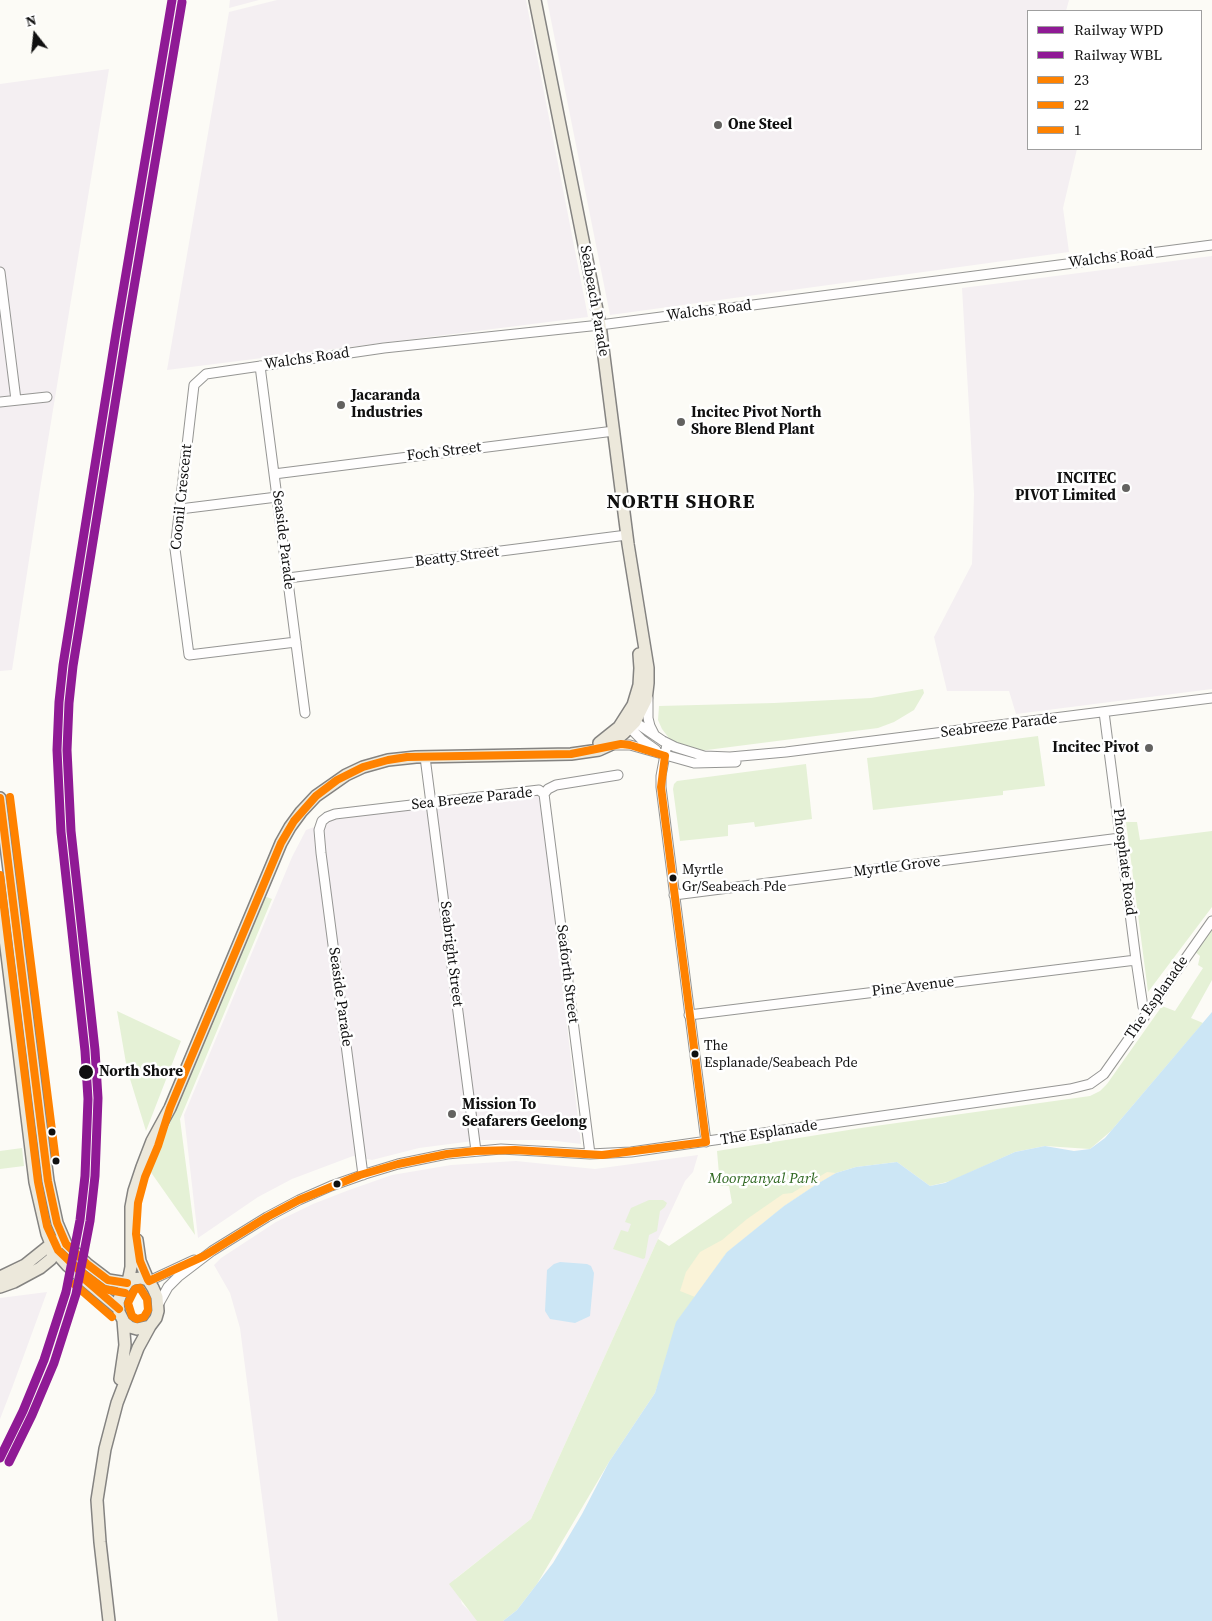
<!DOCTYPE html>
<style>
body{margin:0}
#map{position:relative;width:1212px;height:1621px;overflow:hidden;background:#fcfbf6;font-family:"Source Serif 4",serif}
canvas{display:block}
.legend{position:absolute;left:1027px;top:10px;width:175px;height:140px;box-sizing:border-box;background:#fff;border:1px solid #9f9f9f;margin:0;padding:6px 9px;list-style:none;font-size:15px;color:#101010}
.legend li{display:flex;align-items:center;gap:10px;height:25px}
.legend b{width:25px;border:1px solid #9f9f9f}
.north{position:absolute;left:10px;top:10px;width:50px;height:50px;-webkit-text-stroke:4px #fff;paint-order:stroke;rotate:344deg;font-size:14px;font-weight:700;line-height:20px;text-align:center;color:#101010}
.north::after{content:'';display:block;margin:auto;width:18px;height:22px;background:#101010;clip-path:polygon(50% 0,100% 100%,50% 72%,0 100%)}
</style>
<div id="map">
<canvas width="1212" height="1621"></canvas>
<ul class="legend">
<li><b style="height:6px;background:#8f1a95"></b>Railway WPD</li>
<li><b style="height:6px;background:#8f1a95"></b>Railway WBL</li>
<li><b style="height:6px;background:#ff8200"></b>23</li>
<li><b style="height:6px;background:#ff8200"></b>22</li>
<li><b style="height:6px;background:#ff8200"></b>1</li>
</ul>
<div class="north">N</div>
</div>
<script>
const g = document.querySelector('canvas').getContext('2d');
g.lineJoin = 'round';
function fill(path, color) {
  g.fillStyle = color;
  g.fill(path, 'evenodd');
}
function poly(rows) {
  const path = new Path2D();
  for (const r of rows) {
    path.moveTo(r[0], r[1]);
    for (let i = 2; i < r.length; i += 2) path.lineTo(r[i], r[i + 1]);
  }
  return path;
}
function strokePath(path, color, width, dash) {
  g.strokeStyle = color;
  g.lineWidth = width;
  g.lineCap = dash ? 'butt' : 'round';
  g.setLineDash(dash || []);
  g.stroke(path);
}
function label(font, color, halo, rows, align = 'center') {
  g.font = font + ' "Source Serif 4",serif';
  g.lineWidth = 5;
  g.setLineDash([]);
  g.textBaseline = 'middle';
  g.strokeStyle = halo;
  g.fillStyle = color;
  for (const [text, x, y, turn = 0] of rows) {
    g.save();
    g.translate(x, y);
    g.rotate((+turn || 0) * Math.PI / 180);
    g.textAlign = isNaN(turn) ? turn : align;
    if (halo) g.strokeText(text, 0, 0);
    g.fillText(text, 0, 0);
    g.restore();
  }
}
fill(poly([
 [230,0,259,0,229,8],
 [277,0,526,0,588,317,167,370,229,12],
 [547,0,1069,0,1066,11,1028,11,1028,149,1077,149,1063,208,1069,252,610,315],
 [109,69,40,489,12,670,0,671,0,84],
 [1212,256,1212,689,1016,714,1009,691,947,691,934,637,972,564,974,494,962,288],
 [532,793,540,797,581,1144,548,1140,481,1140,419,1148,372,1160,353,1156,292,1179,258,1197,198,1238,184,1115,292,857,306,830,336,819],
 [698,1155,693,1172,685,1181,658,1239,531,1519,455,1579,462,1604,480,1621,278,1621,240,1328,230,1293,214,1265,221,1258,276,1222,313,1204,349,1190,392,1175,451,1165,516,1161,595,1169],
 [47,1292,12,1388,0,1419,0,1298]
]), '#f4eff2');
fill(poly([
 [923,689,924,693,914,710,894,722,878,728,699,751,672,742,662,729,658,720,659,706,774,703,871,698],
 [1038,736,1045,786,1003,791,1003,795,873,810,867,758],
 [806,764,812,819,755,827,754,822,728,825,728,836,680,841,673,789,674,784,677,781],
 [1126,822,1137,822,1140,840,1212,831,1212,907,1148,992],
 [264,896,272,899,180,1119,195,1235,150,1171],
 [1212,926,1212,980,1191,1018,1203,1023,1111,1131,1090,1149,1045,1146,1015,1152,951,1181,930,1186,897,1162,856,1167,836,1173,817,1184,784,1206,727,1252,680,1318,655,1393,609,1462,537,1584,517,1610,503,1621,477,1621,449,1584,531,1519,658,1239,669,1246,732,1203,729,1186,720,1186,717,1151,861,1128,1090,1096,1100,1091,1107,1084,1162,1006,1175,1011,1203,968,1198,965,1200,956,1194,951],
 [117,1011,181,1041,146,1131,127,1069],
 [22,1148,24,1166,0,1169,0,1151],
 [649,1200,663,1200,667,1203,665,1207,660,1211,657,1231,649,1235,645,1258,643,1259,613,1249,621,1230,628,1232,631,1224,625,1222,631,1208]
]), '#e5f1d6');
fill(poly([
 [827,1172,836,1173,817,1184,784,1206,726,1253,695,1297,680,1291,686,1272,700,1252,722,1240,747,1219,783,1194,792,1193]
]), '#faf3d8');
fill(poly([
 [1212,1012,1212,1621,503,1621,517,1610,553,1563,582,1514,609,1462,655,1393,676,1322,727,1252,784,1206,817,1184,836,1173,856,1167,897,1162,930,1186,945,1183,1015,1152,1045,1146,1074,1151,1090,1149,1105,1138],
 [560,1262,587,1264,591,1266,594,1273,590,1316,575,1323,550,1319,545,1311,547,1270,554,1264]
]), '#cce6f5');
const minor = poly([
 [0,272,16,400],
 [260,366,305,713],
 [0,402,47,397],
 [274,474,614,431],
 [180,509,277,497],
 [288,578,627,535],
 [296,642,189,655,175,549,194,385,206,374,384,348,600,325,1212,245],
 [648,698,648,718,650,726,654,734],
 [1104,712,1136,960,1143,1007,1148,1011],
 [635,722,663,741,675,747,704,756,730,757,786,752,1212,698],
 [630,728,642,740,656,750],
 [667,744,661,776,661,787,706,1142],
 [610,745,630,745,694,763,736,762],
 [425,757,476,1151],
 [544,794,590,1154],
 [674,895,1120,838],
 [689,1015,1136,960],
 [363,1175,321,853,319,830,322,821,327,817,335,814,539,790,544,794,548,789,556,785,618,775],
 [149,1281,194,1260],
 [158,1305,168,1287,178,1277,212,1251,267,1217,299,1200,331,1186,365,1174,398,1164,447,1154,501,1149,590,1154,631,1152,1070,1089,1090,1084,1104,1074,1212,921]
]);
const major = poly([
 [599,743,619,727,633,705,639,685,640,668,639,654],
 [0,798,48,1181,57,1223,66,1244,87,1264,108,1280,127,1283],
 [0,898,35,1182,47,1234,53,1249,68,1266,119,1309],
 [137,1240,140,1261,148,1280],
 [0,1277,25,1265,55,1241],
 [141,1278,148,1280,153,1288,157,1297,158,1311,156,1318,150,1326,137,1329,130,1327,124,1322,119,1312,118,1302,122,1291,128,1282,133,1279,141,1278],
 [128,1282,131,1267,131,1207,134,1191,142,1167,152,1141,170,1108,281,843,290,827,301,812,316,796,346,775,363,767,388,760,416,757,571,754,599,750,610,745,624,733,635,722,646,700,648,683,648,668,628,544,600,325,535,0],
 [0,1287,14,1282,40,1268,51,1259,57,1246],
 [120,1379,125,1345,123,1320],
 [109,1621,100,1542,97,1500,105,1449,117,1403,138,1348,150,1326]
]);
strokePath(minor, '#969694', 11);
strokePath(major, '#848381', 14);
strokePath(minor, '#fffefe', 9);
strokePath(major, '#ece8db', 11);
strokePath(poly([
 [665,756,661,787,706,1142],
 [0,798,48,1181,57,1223,66,1244,87,1264,108,1280,127,1283],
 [81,1276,119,1309],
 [148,1280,140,1261,136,1234,138,1203,145,1177,158,1146,170,1108,281,843,294,821,316,796,337,780,363,767,388,760,407,757,571,754,621,744,630,745,665,756],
 [149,1281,204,1256,267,1217,299,1200,360,1175,398,1164,447,1154,476,1151,515,1150,602,1155,706,1142]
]), '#ff8200', 8);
strokePath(poly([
 [0,875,38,1182,47,1226,58,1250,80,1271,104,1289,125,1293],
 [74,1284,112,1317],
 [140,1288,147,1299,148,1310,144,1317,137,1319,132,1316,128,1303,135,1289,140,1288]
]), '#ff8200', 8);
strokePath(poly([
 [10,797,56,1162]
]), '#ff8200', 8);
strokePath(poly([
 [0,1458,23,1411,44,1360,66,1292,80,1220,85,1176,88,1099,85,1051,61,832,57,750,59,702,63,665,117,327,172,0]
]), '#8f1a95', 9);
strokePath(poly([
 [9,1462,32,1415,54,1363,76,1294,90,1221,95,1176,98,1098,95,1050,71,831,67,750,69,703,73,666,127,329,182,2]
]), '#8f1a95', 9);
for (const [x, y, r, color] of [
 [718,125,5,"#636260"],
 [341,405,5,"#636260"],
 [681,422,5,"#636260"],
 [1126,488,5,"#636260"],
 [1149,748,5,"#636260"],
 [673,878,4.5,"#101010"],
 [695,1054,4.5,"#101010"],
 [86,1072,8,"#101010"],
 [452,1114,5,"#636260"],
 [52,1132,4.5,"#101010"],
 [56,1161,4.5,"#101010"],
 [337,1184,4.5,"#101010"]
]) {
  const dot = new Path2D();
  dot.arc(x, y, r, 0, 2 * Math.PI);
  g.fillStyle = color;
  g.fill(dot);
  strokePath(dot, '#fff', 2);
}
label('14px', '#101010', '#fff', [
 ["Myrtle",682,870],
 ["Gr/Seabeach Pde",682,887],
 ["The",704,1046],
 ["Esplanade/Seabeach Pde",704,1063]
], 'left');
label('bold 15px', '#101010', '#fff', [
 ["One Steel",728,125],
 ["Jacaranda",351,396],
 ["Industries",351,413],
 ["Incitec Pivot North",691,413],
 ["Shore Blend Plant",691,430],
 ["INCITEC",1116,479,"right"],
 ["PIVOT Limited",1116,496,"right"],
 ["Incitec Pivot",1139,748,"right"],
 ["Mission To",462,1105],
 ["Seafarers Geelong",462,1122]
], 'left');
label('15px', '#101010', '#fff', [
 ["Walchs Road",1111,258,-7],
 ["Seabeach Parade",594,301,80],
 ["Walchs Road",709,311,-7],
 ["Walchs Road",307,359,-8],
 ["Foch Street",444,452,-7],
 ["Coonil Crescent",182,497,-84],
 ["Seaside Parade",283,540,83],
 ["Beatty Street",457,557,-7],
 ["Seabreeze Parade",999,726,-7],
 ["Sea Breeze Parade",472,799,-6],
 ["Phosphate Road",1124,862,83],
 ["Myrtle Grove",897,867,-7],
 ["Seabright Street",451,954,83],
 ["Seaforth Street",567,974,83],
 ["Pine Avenue",913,987,-7],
 ["Seaside Parade",340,997,82],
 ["The Esplanade",1157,998,-55],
 ["The Esplanade",769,1133,-9]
]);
label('bold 15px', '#101010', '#fff', [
 ["North Shore",99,1072]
], 'left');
label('italic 15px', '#2e6720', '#fff', [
 ["Moorpanyal Park",763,1179]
]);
g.letterSpacing = '1px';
label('bold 20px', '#101010', '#fff', [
 ["NORTH SHORE",681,503]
]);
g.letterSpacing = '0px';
</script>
